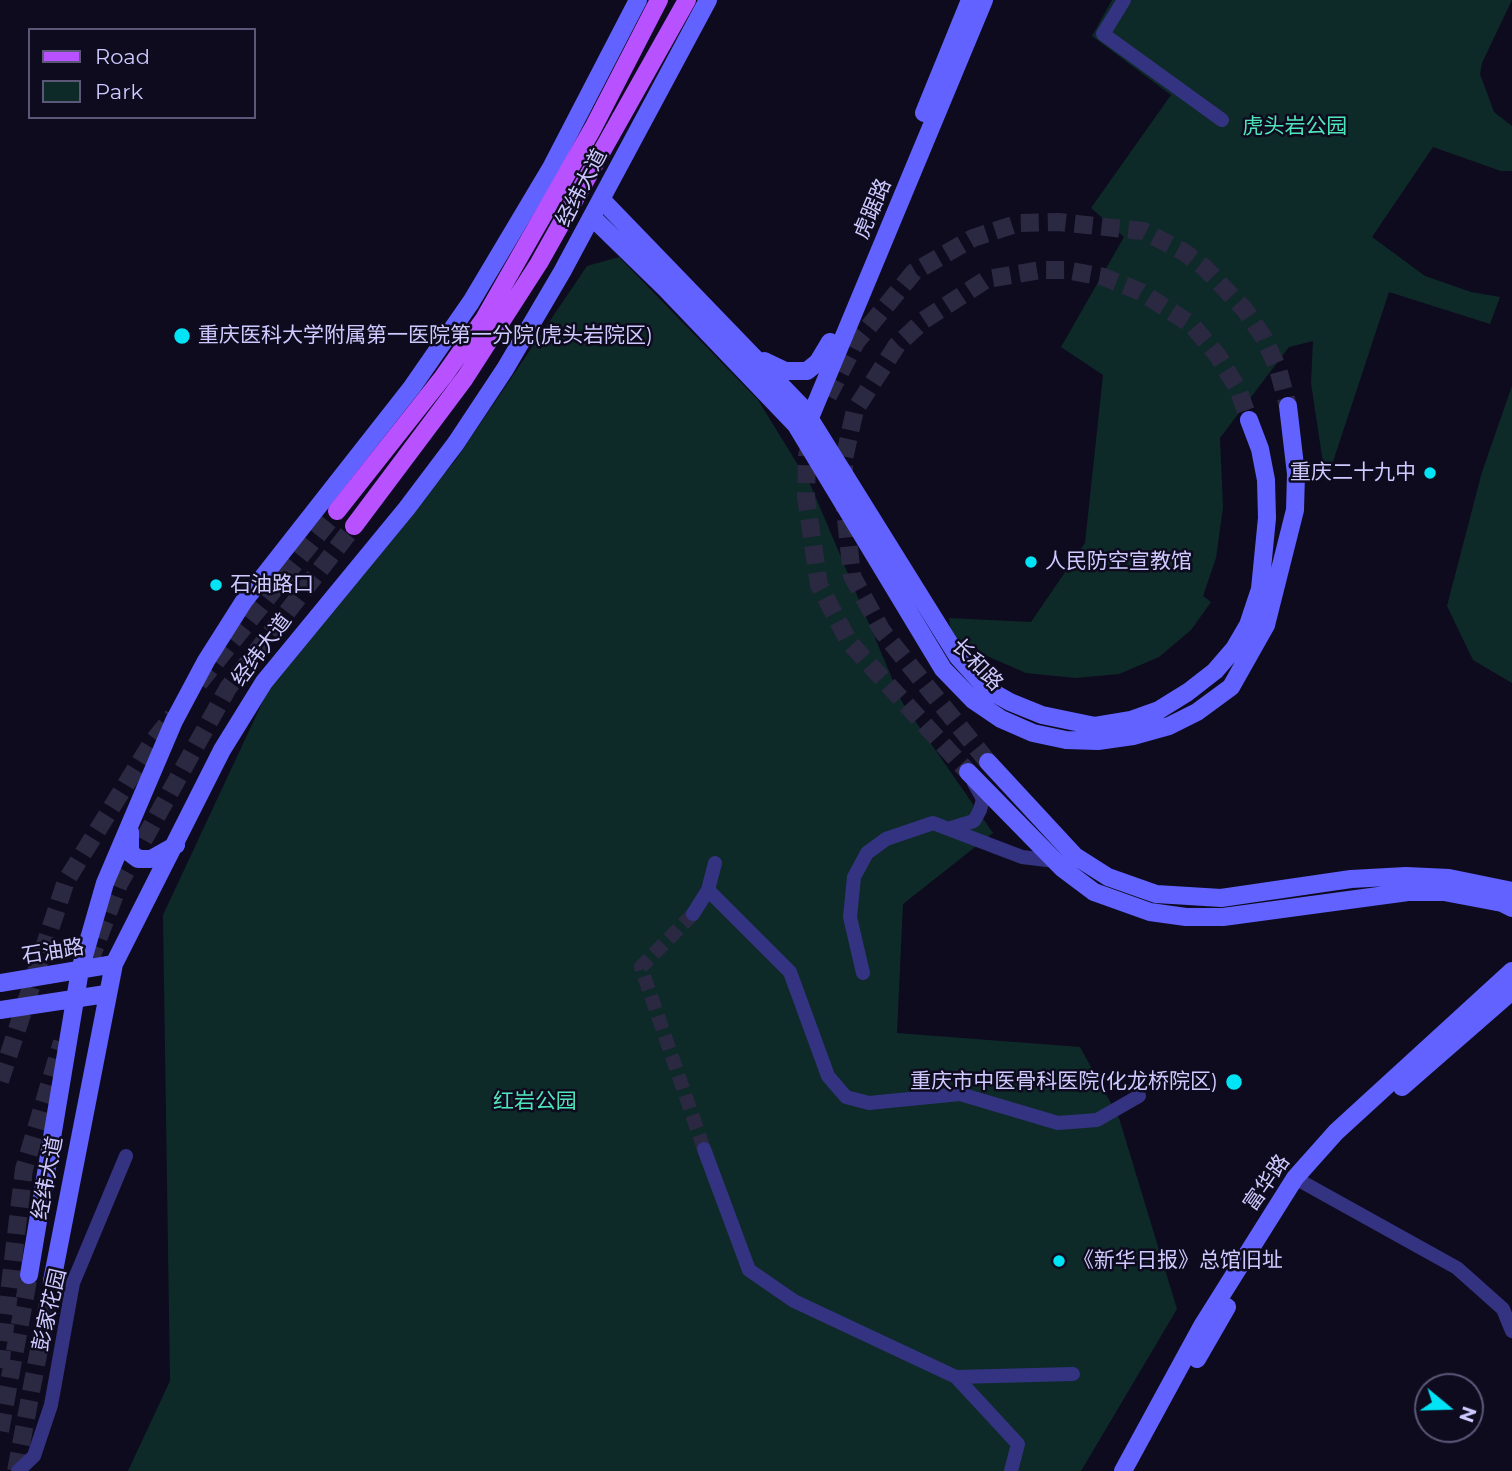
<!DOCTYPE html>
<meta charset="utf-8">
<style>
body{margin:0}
#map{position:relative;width:1512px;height:1471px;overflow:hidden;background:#0e0b1f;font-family:Montserrat,sans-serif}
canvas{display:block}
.legend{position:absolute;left:28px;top:28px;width:228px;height:91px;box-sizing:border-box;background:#0e0b1f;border:2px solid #5b5779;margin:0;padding:9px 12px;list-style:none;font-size:21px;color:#cecaff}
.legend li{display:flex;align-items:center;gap:14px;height:35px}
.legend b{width:35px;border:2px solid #5b5779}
.north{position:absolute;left:1414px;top:1373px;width:70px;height:70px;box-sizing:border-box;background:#0e0b1f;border:2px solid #5b5779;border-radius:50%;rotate:109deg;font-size:19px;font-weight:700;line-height:28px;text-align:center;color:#cecaff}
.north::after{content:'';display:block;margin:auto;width:24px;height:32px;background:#00e4f5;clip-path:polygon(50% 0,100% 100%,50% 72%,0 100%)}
</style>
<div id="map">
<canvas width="1512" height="1471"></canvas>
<ul class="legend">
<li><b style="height:9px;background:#b851ff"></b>Road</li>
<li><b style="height:19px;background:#0e2a28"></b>Park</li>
</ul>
<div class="north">N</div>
</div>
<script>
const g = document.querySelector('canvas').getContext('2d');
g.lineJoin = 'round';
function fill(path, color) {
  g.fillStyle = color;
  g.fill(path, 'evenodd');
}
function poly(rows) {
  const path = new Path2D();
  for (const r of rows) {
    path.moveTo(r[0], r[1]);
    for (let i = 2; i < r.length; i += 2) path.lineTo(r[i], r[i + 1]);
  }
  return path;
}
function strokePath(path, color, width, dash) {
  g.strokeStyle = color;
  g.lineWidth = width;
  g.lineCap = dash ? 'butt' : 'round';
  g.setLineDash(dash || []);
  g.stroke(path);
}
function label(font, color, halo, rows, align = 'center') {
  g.font = font + ' Montserrat,"Noto Sans SC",sans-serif';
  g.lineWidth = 5;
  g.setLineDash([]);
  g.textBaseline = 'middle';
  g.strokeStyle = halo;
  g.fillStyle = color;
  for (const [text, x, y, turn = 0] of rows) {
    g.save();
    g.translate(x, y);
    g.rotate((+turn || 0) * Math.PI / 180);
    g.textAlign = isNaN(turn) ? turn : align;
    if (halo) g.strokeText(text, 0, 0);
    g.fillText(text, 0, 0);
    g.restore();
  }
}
fill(poly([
 [1112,0,1512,0,1482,63,1480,74,1494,112,1512,126,1512,171,1501,171,1433,147,1372,237,1425,276,1471,292,1500,297,1490,324,1389,292,1326,483,1311,383,1313,341,1289,347,1220,438,1223,507,1216,558,1203,596,1211,602,1191,630,1159,657,1119,674,1076,678,1026,673,971,649,951,635,949,618,1031,622,1085,543,1103,375,1061,347,1124,237,1091,208,1171,95,1092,36],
 [619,257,758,400,811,486,902,702,993,833,903,904,897,1033,1080,1047,1119,1118,1177,1309,1081,1471,128,1471,170,1381,163,915,277,671,455,461,587,266],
 [1512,386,1512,683,1473,660,1447,606,1482,472]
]), '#0e2a28');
strokePath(poly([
 [693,914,641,967,704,1149]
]), '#2b2841', 14, [14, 7]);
strokePath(poly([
 [828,396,856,342,914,272,973,238,1019,223,1058,222,1143,231,1184,252,1205,268,1245,310,1264,338,1278,369,1288,406],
 [812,439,807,456,806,497,819,585,849,642,968,772],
 [988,762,882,631,852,576,844,500,844,459,855,410,897,345,924,320,987,279,1041,270,1065,270,1104,277,1141,292,1192,325,1218,356,1238,389,1249,420],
 [0,1431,29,1275],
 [16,1471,52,1281]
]), '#2b2841', 18, [18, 9]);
strokePath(poly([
 [199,683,337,511],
 [89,963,119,884,228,688,354,526],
 [0,1081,66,881,151,744,173,716],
 [0,1368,24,1169,62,1042]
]), '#2b2841', 18, [18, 9]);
strokePath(poly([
 [1124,0,1103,34,1222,120],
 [951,828,974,821,980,810,983,799,974,783],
 [708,890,790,972,828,1076,846,1097,869,1103,960,1094,1058,1123,1097,1120,1139,1096],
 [693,914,708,890,715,863],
 [863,973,850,917,854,877,867,853,886,839,933,823,1022,857,1055,861],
 [704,1149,749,1270,794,1301,956,1377,1018,1444,1011,1471],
 [1295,1178,1457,1268,1503,1309,1512,1331],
 [956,1377,1073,1374],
 [18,1471,34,1456,51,1405,73,1283,126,1156]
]), '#343381', 14);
strokePath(poly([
 [924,113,970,0],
 [601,199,803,408,958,657,987,689,1010,702,1042,715,1095,726,1131,720,1159,710,1188,692,1215,671,1234,649,1248,625,1260,589,1267,518,1266,480,1260,449,1249,420],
 [592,217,665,288,796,425,943,669,973,700,1001,719,1033,733,1066,740,1098,741,1133,736,1169,726,1197,712,1231,687,1266,625,1295,510,1296,474,1288,406],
 [764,361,785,371,807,371,818,362,830,342],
 [807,425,984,0],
 [988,762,1075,856,1108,877,1156,894,1221,898,1351,879,1406,876,1449,878,1512,891],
 [968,772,1062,868,1094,892,1150,912,1186,917,1223,917,1408,892,1444,892,1502,903,1512,908],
 [130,832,130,853,138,859,151,859,176,845],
 [0,983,114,964],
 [0,1010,106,994],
 [1402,1087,1512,991],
 [29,1275,80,970,105,883,174,721,206,661,244,601,412,387,471,302,552,166,638,0],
 [52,1281,114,964,222,750,264,682,407,508,456,443,505,369,562,272,708,0],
 [1197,1359,1227,1307],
 [1123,1471,1202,1326,1295,1178,1336,1132,1512,971]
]), '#6162ff', 18);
strokePath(poly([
 [337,511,443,377,484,319,593,128,659,0],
 [354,526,465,378,539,263,687,0]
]), '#b851ff', 18);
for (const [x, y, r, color] of [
 [182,336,9,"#00e4f5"],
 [1430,473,7,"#00e4f5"],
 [1031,562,7,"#00e4f5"],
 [216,585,7,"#00e4f5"],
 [1234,1082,9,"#00e4f5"],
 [1059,1261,7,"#00e4f5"]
]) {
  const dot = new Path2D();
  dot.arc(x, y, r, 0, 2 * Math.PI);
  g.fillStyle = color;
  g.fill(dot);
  strokePath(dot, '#0e0b1f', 2.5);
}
label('21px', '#4fe5bb', '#0e0b1f', [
 ["虎头岩公园",1295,127],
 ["红岩公园",535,1102]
]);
label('21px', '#cecaff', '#0e0b1f', [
 ["经纬大道",582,188,-62],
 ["虎踞路",873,209,-67],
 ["经纬大道",262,650,-53],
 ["长和路",977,665,46],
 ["石油路",53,952,-9],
 ["经纬大道",48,1178,-79],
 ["富华路",1267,1183,-55],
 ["彭家花园",50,1310,-77]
]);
label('21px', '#cecaff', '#0e0b1f', [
 ["重庆医科大学附属第一医院第一分院(虎头岩院区)",198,336],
 ["重庆二十九中",1416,473,"right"],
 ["人民防空宣教馆",1045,562],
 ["石油路口",230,585],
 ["重庆市中医骨科医院(化龙桥院区)",1218,1082,"right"],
 ["《新华日报》总馆旧址",1073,1261]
], 'left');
</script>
